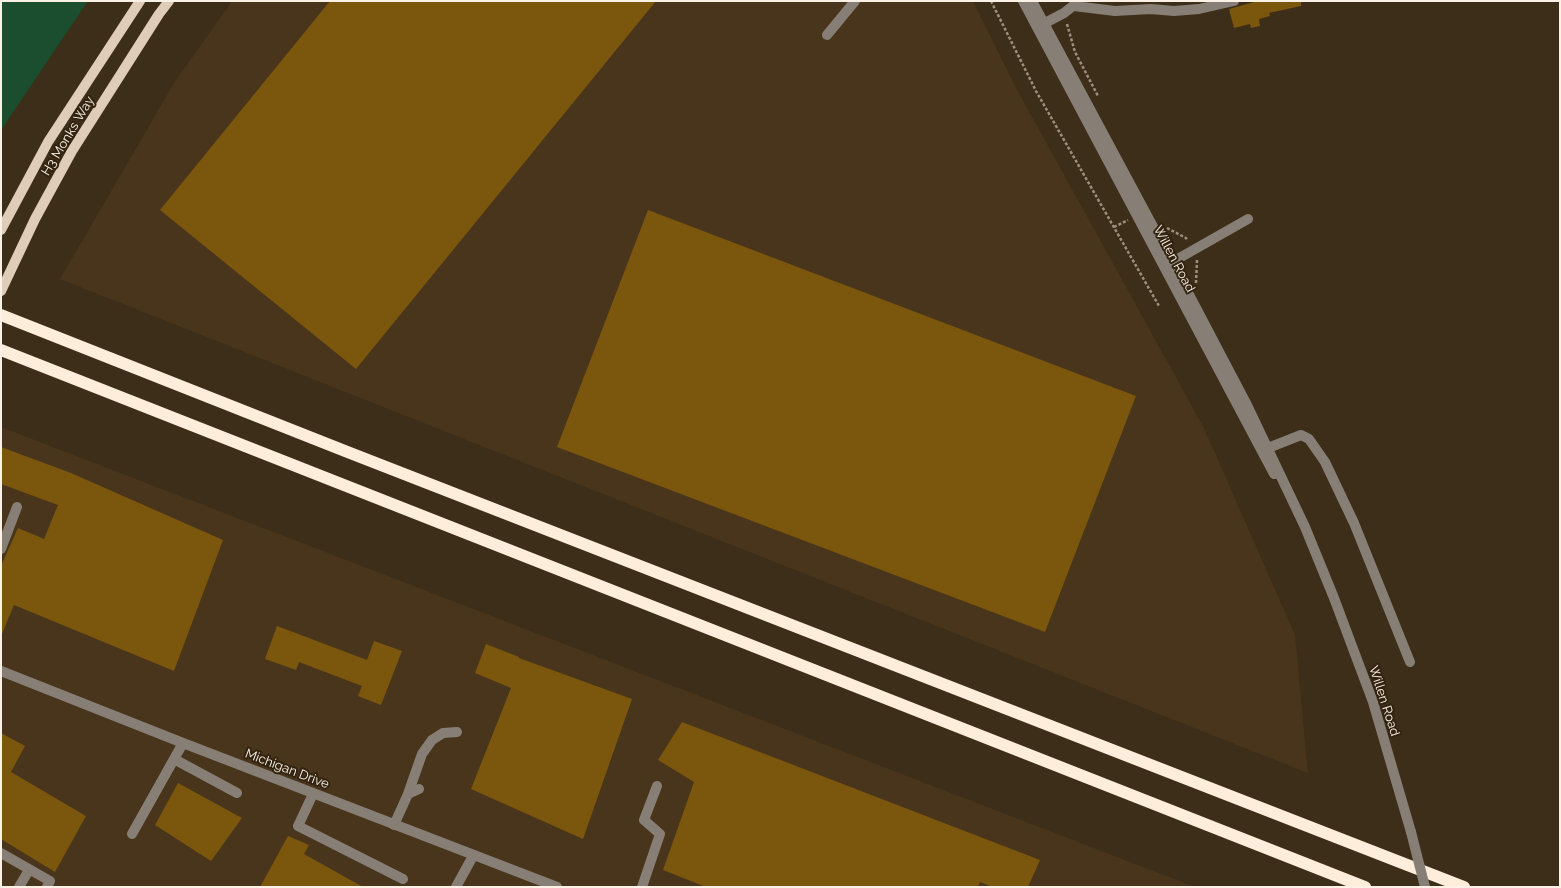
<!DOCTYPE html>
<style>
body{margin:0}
#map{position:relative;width:1561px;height:888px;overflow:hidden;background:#3d2e19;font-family:Raleway,sans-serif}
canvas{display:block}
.frame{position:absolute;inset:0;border:2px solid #fbf1e5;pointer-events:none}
</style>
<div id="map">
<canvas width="1561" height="888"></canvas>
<div class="frame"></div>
</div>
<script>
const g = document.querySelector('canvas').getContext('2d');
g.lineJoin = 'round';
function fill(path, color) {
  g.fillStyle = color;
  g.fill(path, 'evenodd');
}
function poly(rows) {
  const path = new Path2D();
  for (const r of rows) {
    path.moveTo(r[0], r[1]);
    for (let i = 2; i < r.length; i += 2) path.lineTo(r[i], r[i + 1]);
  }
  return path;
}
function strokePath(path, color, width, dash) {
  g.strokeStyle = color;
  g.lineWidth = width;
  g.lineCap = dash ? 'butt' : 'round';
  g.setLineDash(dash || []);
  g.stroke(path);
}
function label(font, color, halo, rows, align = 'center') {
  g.font = font + ' Raleway,sans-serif';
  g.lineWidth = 4;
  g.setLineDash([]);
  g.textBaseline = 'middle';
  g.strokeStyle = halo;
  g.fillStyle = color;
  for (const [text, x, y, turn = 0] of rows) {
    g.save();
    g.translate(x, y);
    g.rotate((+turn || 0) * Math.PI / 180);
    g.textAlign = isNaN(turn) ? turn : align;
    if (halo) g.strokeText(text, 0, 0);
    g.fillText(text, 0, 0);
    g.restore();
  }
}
fill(poly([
 [232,1,973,1,1015,86,1204,428,1295,635,1308,773,60,279,174,83],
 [1,427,1195,887,1,887]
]), '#49351b');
fill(poly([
 [1,1,88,1,1,130]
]), '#1b4e2f');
fill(poly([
 [330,1,656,1,356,369,160,210],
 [1254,1,1301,1,1301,6,1269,13,1270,16,1259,19,1260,26,1251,28,1250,24,1234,28,1229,9,1254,2],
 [648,210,1136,396,1045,632,557,447],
 [1,447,71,473,223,540,174,671,14,605,1,636,1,566,18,528,44,539,58,505,1,484],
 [277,626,367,660,374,641,402,651,381,705,358,696,362,686,299,662,296,670,265,659],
 [486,644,519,657,519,658,632,699,583,839,471,789,511,688,475,673],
 [682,722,1040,860,1028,887,992,887,980,882,978,887,706,887,663,870,694,782,658,760],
 [1,733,25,746,11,772,86,816,55,872,1,839],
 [178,783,242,818,211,861,155,825],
 [288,836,309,845,304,854,363,887,260,887]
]), '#7b560d');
strokePath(poly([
 [991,1,1036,91,1159,306],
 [1067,24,1075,52,1098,96],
 [1114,227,1128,220],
 [1167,228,1186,238,1187,241],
 [1196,283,1197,260]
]), '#9b8f7e', 2.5, [3, 2]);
strokePath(poly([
 [1023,1,1274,474],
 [1032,1,1172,262,1246,403,1305,527,1334,598,1373,702,1411,832],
 [1074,6,1115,11,1151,9,1174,11,1199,9,1234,1],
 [1045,23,1064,13,1078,2],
 [827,35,855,1],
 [1167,265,1248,219],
 [1268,448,1301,435,1309,439,1325,462,1354,523,1410,662],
 [1,549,17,507],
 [1,671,183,743,557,887],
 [174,759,237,793],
 [313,794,298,826,403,879],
 [408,794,422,754,432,740,443,733,457,732],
 [394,825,408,794,419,789],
 [132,834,183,743],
 [1,853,50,881,47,887],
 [19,887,29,870],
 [456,887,473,856],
 [642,887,660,834,644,820,657,786]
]), '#877f75', 10);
strokePath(poly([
 [1,230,48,142,140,1],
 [1,291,35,219,72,151,159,14,169,1]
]), '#dfcdb9', 10);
strokePath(poly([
 [1,315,345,451,1464,887],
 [1,350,1365,887]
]), '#feedda', 12);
strokePath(poly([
 [1411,832,1425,887]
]), '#877f75', 10);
label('13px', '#fbf1e5', '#322410', [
 ["H3 Monks Way",68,136,-59],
 ["Willen Road",1174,259,62],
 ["Willen Road",1384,701,72],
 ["Michigan Drive",287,769,21]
]);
</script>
